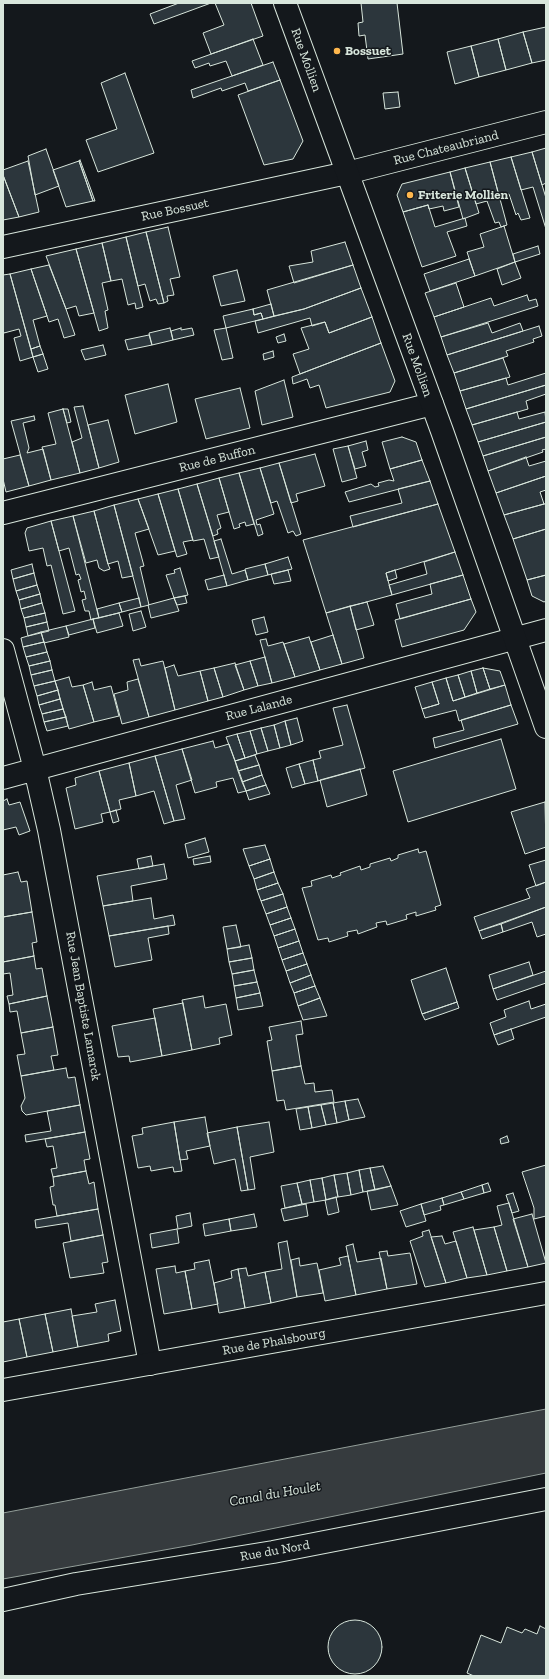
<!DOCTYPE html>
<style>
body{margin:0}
#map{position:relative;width:549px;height:1679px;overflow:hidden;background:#14181c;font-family:"Zilla Slab",serif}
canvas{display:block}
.frame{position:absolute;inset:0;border:4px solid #d8e6dc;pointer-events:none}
</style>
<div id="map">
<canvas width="549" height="1679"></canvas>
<div class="frame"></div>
</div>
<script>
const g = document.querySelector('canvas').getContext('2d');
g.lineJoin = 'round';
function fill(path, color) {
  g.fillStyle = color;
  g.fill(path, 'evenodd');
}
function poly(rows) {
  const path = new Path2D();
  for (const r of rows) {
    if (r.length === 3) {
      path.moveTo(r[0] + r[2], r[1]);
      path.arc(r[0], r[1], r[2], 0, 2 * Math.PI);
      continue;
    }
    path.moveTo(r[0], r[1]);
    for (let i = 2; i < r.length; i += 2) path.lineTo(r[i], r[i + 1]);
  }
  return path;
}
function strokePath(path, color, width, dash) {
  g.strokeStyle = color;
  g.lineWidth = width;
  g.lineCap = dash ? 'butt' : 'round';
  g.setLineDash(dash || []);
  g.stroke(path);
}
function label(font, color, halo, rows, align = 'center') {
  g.font = font + ' "Zilla Slab",serif';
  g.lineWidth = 3;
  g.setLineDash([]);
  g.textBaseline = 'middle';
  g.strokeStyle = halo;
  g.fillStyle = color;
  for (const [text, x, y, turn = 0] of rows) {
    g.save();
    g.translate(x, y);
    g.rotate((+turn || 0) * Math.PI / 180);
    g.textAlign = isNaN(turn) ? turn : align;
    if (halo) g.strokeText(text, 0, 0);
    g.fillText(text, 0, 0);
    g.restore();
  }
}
const water = poly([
 [546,1409,546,1473,192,1545,3,1579,3,1513,546,1409]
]);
fill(water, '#363b3e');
strokePath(water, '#939e99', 1);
const building = poly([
 [179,3,211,3,154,24,150,14,179,3],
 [215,3,251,3,263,36,211,54,203,33,224,25,215,3],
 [361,3,397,3,403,54,368,59,365,35,359,36,358,23,363,22,361,3],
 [546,27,546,60,532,63,523,32,546,27],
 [523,32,532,63,506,70,498,39,523,32],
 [253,39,263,65,232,76,226,61,210,66,209,63,195,68,192,61,253,39],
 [498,39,506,70,479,77,471,46,498,39],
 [471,46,479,77,455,84,447,52,471,46],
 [273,62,280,80,248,91,245,83,222,91,221,88,193,98,191,90,273,62],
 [125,73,154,153,98,172,86,140,117,129,101,83,125,73],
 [280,80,303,141,293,159,264,165,238,95,280,80],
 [398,92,400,107,385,109,383,93,398,92],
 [546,148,546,183,542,185,532,152,546,148],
 [46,149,59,186,35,195,28,156,46,149],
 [532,152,546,198,546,229,533,187,521,190,511,157,532,152],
 [511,157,530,218,521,220,518,213,516,215,509,194,499,196,490,162,511,157],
 [80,160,90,187,95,201,93,201,79,161,80,160],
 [28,161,39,212,19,217,3,175,3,170,28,161],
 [79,161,93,201,66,207,53,170,79,161],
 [490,162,507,225,501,227,499,222,495,223,487,201,476,204,465,168,490,162],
 [465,168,479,213,463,219,450,172,465,168],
 [450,172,459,207,444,211,443,206,429,209,428,205,403,212,397,195,402,184,450,172],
 [3,175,19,217,3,220,3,175],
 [428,205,435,227,465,218,467,226,447,232,456,256,422,267,403,212,428,205],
 [504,226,515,262,475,276,467,252,484,247,480,234,504,226],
 [168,227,180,277,170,279,174,295,167,296,168,301,164,303,146,232,168,227],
 [146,232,164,303,158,304,156,299,150,301,145,284,138,286,126,237,146,232],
 [126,237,143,307,136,309,135,303,128,305,122,279,111,281,102,243,126,237],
 [345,242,353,265,294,283,289,266,313,262,311,251,345,242],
 [102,243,111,281,102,283,108,310,105,311,108,328,99,331,76,249,102,243],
 [538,246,540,254,515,262,513,254,538,246],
 [76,249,94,313,79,316,76,306,66,309,46,256,76,249],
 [469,259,475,276,430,291,424,274,469,259],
 [515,262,521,278,502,285,497,269,515,262],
 [49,265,66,309,75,335,64,338,58,319,49,322,47,316,31,269,49,265],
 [353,265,361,288,304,309,274,316,267,290,353,265],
 [31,269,47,316,33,320,40,346,31,349,10,274,31,269],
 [237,270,245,301,221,306,213,276,237,270],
 [10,274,33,357,20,361,14,338,21,336,19,329,4,333,3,330,3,275,10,274],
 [456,283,464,307,434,317,425,293,456,283],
 [361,288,372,317,329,333,325,322,312,326,310,318,258,333,255,321,304,309,361,288],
 [527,295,529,301,536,299,538,306,441,337,434,317,491,298,494,306,527,295],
 [271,304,274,316,263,319,261,313,254,315,253,309,271,304],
 [253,309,254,315,261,313,263,319,226,328,223,316,253,309],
 [372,317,381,343,300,374,293,354,309,349,301,328,325,322,329,333,372,317],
 [488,323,492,333,520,323,523,331,447,355,441,337,488,323],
 [539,326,542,336,533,339,534,342,506,351,508,356,454,373,447,355,539,326],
 [170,328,173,340,152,345,149,333,170,328],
 [181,328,181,330,192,328,194,335,173,340,171,331,181,328],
 [226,328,233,358,222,360,214,330,226,328],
 [284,334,286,341,278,343,276,337,284,334],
 [149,335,152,345,128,350,125,340,149,335],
 [381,343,395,381,390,392,326,408,319,385,310,388,307,379,293,384,292,377,381,343],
 [103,345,106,355,85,360,81,350,103,345],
 [40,346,43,354,33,357,31,349,40,346],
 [273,351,274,357,264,360,263,354,273,351],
 [43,354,48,369,38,372,33,357,43,354],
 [503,358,510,377,460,391,454,373,503,358],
 [546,373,546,385,466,409,460,391,506,378,508,385,546,373],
 [284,380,293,417,262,425,255,391,284,380],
 [168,384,177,422,135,434,125,395,168,384],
 [546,385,546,394,526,401,528,409,472,425,466,409,546,385],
 [240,388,250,428,206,439,195,399,240,388],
 [83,406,99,468,80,473,72,442,82,438,74,407,83,406],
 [63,409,80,473,51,480,42,447,56,444,48,413,63,409],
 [63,409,68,409,71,422,67,423,63,409],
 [517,412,519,419,545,412,546,422,478,442,472,425,517,412],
 [34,416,35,420,23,423,29,448,27,453,43,449,51,480,29,486,11,421,34,416],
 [108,420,119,462,99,468,88,425,108,420],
 [546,422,546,437,483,456,478,442,546,422],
 [402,437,416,442,422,460,390,469,382,442,402,437],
 [546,437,546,449,542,450,543,452,488,471,483,456,546,437],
 [366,441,368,450,362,452,366,466,355,469,348,446,366,441],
 [348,446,357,478,342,482,333,449,348,446],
 [315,454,325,486,296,494,298,501,291,503,279,463,315,454],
 [20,455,29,486,6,492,3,479,3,459,20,455],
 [526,457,529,466,546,461,546,476,496,493,488,471,526,457],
 [422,460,430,481,349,502,345,492,371,484,375,487,379,486,378,483,389,480,394,481,390,469,422,460],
 [279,463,301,534,296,536,293,531,288,533,277,501,271,503,260,468,279,463],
 [260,468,274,514,256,520,257,525,260,524,263,534,258,536,239,473,260,468],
 [239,473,254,524,246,526,245,522,239,524,240,527,234,529,219,478,239,473],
 [546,476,546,490,540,492,544,504,504,515,496,493,546,476],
 [219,478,229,512,217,515,221,528,217,530,218,534,213,536,197,484,219,478],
 [430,481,438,504,353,527,350,516,402,503,398,489,430,481],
 [197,484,219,557,210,559,204,539,193,541,178,489,197,484],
 [178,489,193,540,183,542,187,554,177,557,158,494,178,489],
 [158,494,175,551,158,555,138,499,158,494],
 [138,499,149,529,135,533,144,566,140,567,149,605,141,607,114,505,138,499],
 [438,504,455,552,386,573,392,595,326,613,303,540,438,504],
 [544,504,546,504,546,529,513,539,504,515,544,504],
 [114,505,133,576,122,578,118,561,108,564,94,511,114,505],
 [94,511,108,564,110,569,104,571,99,568,97,560,86,563,73,516,94,511],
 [73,516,99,618,93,619,91,620,89,611,85,611,82,600,86,599,84,591,81,592,78,580,81,579,79,574,76,575,69,548,59,551,51,521,73,516],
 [51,521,75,611,63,614,51,565,47,566,43,548,29,551,25,533,27,528,51,521],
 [546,529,546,575,527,580,513,539,546,529],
 [221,539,232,574,245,570,248,580,227,586,214,541,221,539],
 [455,552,463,575,392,595,389,585,427,574,424,562,455,552],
 [288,557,292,569,268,575,265,564,288,557],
 [32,564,34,573,13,579,11,570,32,564],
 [265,564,268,575,248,580,245,569,265,564],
 [180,568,188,595,174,598,166,575,175,573,174,570,180,568],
 [288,570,291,581,274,584,271,574,288,570],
 [395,570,397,578,388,581,386,573,395,570],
 [34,573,37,585,16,591,13,579,34,573],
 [224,575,227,586,208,590,205,580,224,575],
 [463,575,471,599,400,619,396,604,432,594,430,584,463,575],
 [546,575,546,601,544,602,532,596,527,580,546,575],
 [37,585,40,594,19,600,16,591,37,585],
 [40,594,42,603,21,609,19,600,40,594],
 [185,596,187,603,177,605,174,598,185,596],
 [139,598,141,607,122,612,119,603,139,598],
 [174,598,179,611,151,618,148,605,174,598],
 [471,599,476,612,464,630,402,647,395,620,471,599],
 [367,602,374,625,356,630,350,606,367,602],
 [42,603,45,613,24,618,21,609,42,603],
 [119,603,122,612,99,618,97,609,119,603],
 [350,606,364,658,342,664,326,613,350,606],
 [141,611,146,627,133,631,129,614,141,611],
 [45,613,47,622,26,627,24,618,45,613],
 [119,613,123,626,97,633,93,619,119,613],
 [264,617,268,632,256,635,252,620,264,617],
 [93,619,95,628,69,635,66,626,93,619],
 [47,622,49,631,28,636,26,627,47,622],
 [66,626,69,637,44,643,41,632,66,626],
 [41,632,44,642,23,647,21,638,41,632],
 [333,635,342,664,320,670,311,642,333,635],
 [309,637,320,670,295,677,284,644,309,637],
 [266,639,268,646,283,642,295,677,272,683,260,640,266,639],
 [44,642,47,652,26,657,23,647,44,642],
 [47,652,50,661,29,666,26,657,47,652],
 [265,657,272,683,258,686,250,661,265,657],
 [139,659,141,666,163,661,175,710,149,717,133,660,139,659],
 [50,661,52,670,31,675,29,666,50,661],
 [250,661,258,686,244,690,235,665,250,661],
 [235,663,244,690,223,697,214,668,235,663],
 [174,665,178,676,200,671,208,701,175,710,165,668,174,665],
 [214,668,223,697,208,701,200,671,214,668],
 [483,668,490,689,477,693,471,671,483,668],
 [483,668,500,671,505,685,490,689,483,668],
 [52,670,55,681,34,686,31,675,52,670],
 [471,671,477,693,465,697,458,675,471,671],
 [458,675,465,697,453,701,446,678,458,675],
 [69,677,72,687,83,685,94,722,69,729,55,681,69,677],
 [446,678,453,701,505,685,511,705,459,721,456,710,425,718,422,709,439,704,432,682,446,678],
 [138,679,149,717,122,724,114,694,128,690,127,682,138,679],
 [55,681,58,690,37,696,34,686,55,681],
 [92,682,94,690,111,686,119,716,94,722,83,685,92,682],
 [432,682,439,704,422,709,415,687,432,682],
 [58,690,60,699,39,705,37,696,58,690],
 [60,699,63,709,42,714,39,705,60,699],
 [347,705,365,768,318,781,313,760,321,758,319,751,343,745,333,708,347,705],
 [511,705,518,724,435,748,433,738,464,730,461,720,511,705],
 [63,709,66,717,44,722,42,714,63,709],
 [66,717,68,726,47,731,44,722,66,717],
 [297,718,303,741,291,745,285,721,297,718],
 [285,721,291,745,280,748,274,725,285,721],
 [274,725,280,748,268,751,261,728,274,725],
 [261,728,268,751,257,754,250,731,261,728],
 [250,731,257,754,245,758,237,734,250,731],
 [237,734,245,758,235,761,226,737,237,734],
 [501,739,516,789,408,822,393,771,501,739],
 [213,741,215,748,229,744,246,791,238,793,233,778,216,782,217,787,195,793,182,749,213,741],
 [182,749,192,780,176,785,185,819,174,821,155,756,182,749],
 [255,755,259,765,238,771,235,761,255,755],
 [155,756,174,821,164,824,154,791,136,796,129,763,155,756],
 [313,760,318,781,305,784,299,764,313,760],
 [129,763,136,796,119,800,121,809,110,812,99,771,129,763],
 [299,764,305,784,292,788,286,768,299,764],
 [259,765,262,775,242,782,238,771,259,765],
 [360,769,367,795,327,807,320,780,360,769],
 [99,771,110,812,101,814,103,822,75,829,66,788,76,785,75,778,99,771],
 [262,775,266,785,246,791,242,782,262,775],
 [266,785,270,794,249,800,246,791,266,785],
 [7,799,9,805,20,802,30,831,19,835,16,827,3,830,3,801,7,799],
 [545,802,546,847,525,854,511,812,545,802],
 [116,810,119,821,113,823,110,812,116,810],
 [205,838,209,852,188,858,185,844,205,838],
 [265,845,270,859,249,866,243,849,265,845],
 [418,849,419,853,426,851,441,905,435,907,436,910,416,916,416,912,406,915,407,919,387,925,386,921,376,923,377,927,358,934,357,930,347,932,348,936,329,942,328,938,318,940,302,888,312,886,311,881,331,875,332,878,341,875,340,873,360,866,361,870,370,867,370,864,390,858,391,861,398,858,398,855,418,849],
 [151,856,153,866,139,869,137,859,151,856],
 [210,856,211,862,194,865,193,859,210,856],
 [270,859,274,872,254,879,249,866,270,859],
 [546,860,546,882,536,886,529,865,546,860],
 [164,864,167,879,131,886,133,901,103,906,97,876,164,864],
 [18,872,21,882,27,881,32,912,3,917,3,875,18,872],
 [274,872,278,883,257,890,254,879,274,872],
 [546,882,546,907,479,931,474,917,530,898,526,889,546,882],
 [278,883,283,894,261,901,257,890,278,883],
 [283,894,287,907,266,914,261,901,283,894],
 [151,898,154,919,173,915,175,925,109,936,103,906,151,898],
 [287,907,291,918,270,925,266,914,287,907],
 [546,907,546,934,537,937,532,922,503,932,501,924,546,907],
 [32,912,37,942,32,943,34,956,3,962,3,917,32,912],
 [291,918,295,929,274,936,270,925,291,918],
 [501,924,503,932,482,939,479,931,501,924],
 [236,925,241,947,227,949,223,927,236,925],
 [168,926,169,934,148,938,152,960,115,967,109,936,168,926],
 [295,929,299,941,278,948,274,936,295,929],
 [299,941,303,953,282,960,278,948,299,941],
 [249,945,252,958,229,962,227,949,249,945],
 [303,953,307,964,286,971,282,960,303,953],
 [34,956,36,969,42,968,47,996,9,1004,7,996,13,995,10,973,3,974,3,962,34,956],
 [252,958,254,970,232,974,229,962,252,958],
 [529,962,533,975,493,989,489,975,529,962],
 [307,964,311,975,290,983,286,971,307,964],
 [446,968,457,1002,422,1014,411,980,446,968],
 [254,970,257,982,234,986,232,974,254,970],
 [546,971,546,983,497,1000,493,989,546,971],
 [311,975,315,986,294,993,290,983,311,975],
 [257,982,260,993,236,998,234,986,257,982],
 [315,986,320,998,298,1006,294,993,315,986],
 [260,993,263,1006,238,1010,236,998,260,993],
 [47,996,53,1027,21,1033,17,1011,10,1012,9,1004,47,996],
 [203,996,205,1008,226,1004,232,1035,219,1038,220,1044,192,1050,182,1000,203,996],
 [320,998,327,1016,303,1020,298,1006,320,998],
 [529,1001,531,1009,546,1004,546,1017,494,1035,490,1023,506,1017,504,1010,529,1001],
 [457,1002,459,1008,425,1020,422,1014,457,1002],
 [183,1003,192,1050,162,1056,153,1009,183,1003],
 [155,1018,162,1056,130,1062,129,1056,118,1057,112,1026,155,1018],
 [301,1021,303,1034,296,1035,301,1066,272,1071,267,1041,272,1040,269,1027,301,1021],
 [53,1027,58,1055,51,1056,54,1070,21,1076,17,1055,25,1054,21,1033,53,1027],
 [511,1029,514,1039,498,1045,494,1035,511,1029],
 [301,1066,305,1084,314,1083,315,1092,332,1090,334,1102,286,1110,284,1100,277,1101,272,1071,301,1066],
 [66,1068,68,1078,75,1077,80,1105,26,1115,22,1111,21,1106,25,1098,21,1076,66,1068],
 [358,1099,365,1117,349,1120,345,1101,358,1099],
 [345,1101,349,1120,337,1123,333,1103,345,1101],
 [333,1103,337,1123,326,1125,321,1105,333,1103],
 [80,1105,85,1132,26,1142,25,1135,51,1131,47,1111,80,1105],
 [321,1105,326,1125,312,1128,308,1107,321,1105],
 [308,1107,312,1128,300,1130,296,1109,308,1107],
 [205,1117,210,1146,186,1151,188,1159,180,1160,174,1122,205,1117],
 [174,1122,182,1171,174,1172,173,1167,151,1171,150,1166,138,1168,132,1136,143,1134,142,1128,174,1122],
 [269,1122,274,1152,250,1157,255,1189,248,1190,237,1127,269,1122],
 [237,1127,248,1190,241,1191,235,1159,214,1164,207,1133,237,1127],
 [85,1132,90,1159,84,1160,86,1171,53,1177,51,1169,57,1168,53,1146,47,1147,45,1139,85,1132],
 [507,1136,509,1142,501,1144,500,1139,507,1136],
 [546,1165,546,1216,534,1219,534,1208,522,1172,546,1165],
 [383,1166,391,1186,375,1190,370,1168,383,1166],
 [370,1168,375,1190,363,1192,359,1170,370,1168],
 [359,1170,363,1192,351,1195,347,1173,359,1170],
 [86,1171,89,1184,94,1182,98,1209,57,1216,55,1205,53,1205,50,1187,54,1186,53,1177,86,1171],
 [347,1173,351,1195,338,1197,334,1175,347,1173],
 [334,1175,338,1197,326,1200,322,1178,334,1175],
 [322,1178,326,1200,314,1202,310,1180,322,1178],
 [310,1180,314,1202,302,1204,297,1183,310,1180],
 [297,1183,302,1204,285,1208,281,1186,297,1183],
 [488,1183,491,1191,484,1193,482,1185,488,1183],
 [482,1185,484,1193,464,1199,461,1192,482,1185],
 [391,1186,398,1205,371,1210,367,1191,391,1186],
 [461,1192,464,1199,444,1205,442,1198,461,1192],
 [513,1193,519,1211,512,1213,506,1195,513,1193],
 [336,1197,339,1212,328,1215,325,1200,336,1197],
 [442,1198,444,1205,440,1206,441,1210,424,1215,421,1204,442,1198],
 [509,1203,528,1267,507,1271,494,1227,502,1225,497,1206,509,1203],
 [306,1204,308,1216,284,1221,281,1209,306,1204],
 [421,1204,426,1221,406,1227,400,1211,421,1204],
 [98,1209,103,1235,71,1241,68,1223,36,1228,35,1220,98,1209],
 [190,1213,192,1226,178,1229,176,1216,190,1213],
 [254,1214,257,1227,231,1231,229,1219,254,1214],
 [532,1214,546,1263,528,1267,513,1219,532,1214],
 [229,1219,231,1231,205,1236,203,1224,229,1219],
 [473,1227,487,1275,467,1278,453,1232,473,1227],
 [494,1227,507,1271,487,1275,474,1230,494,1227],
 [177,1229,179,1243,152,1248,150,1234,177,1229],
 [429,1230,446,1283,425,1287,410,1241,423,1236,422,1232,429,1230],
 [103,1235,108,1262,102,1263,104,1273,70,1278,63,1243,103,1235],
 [442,1236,445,1244,456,1241,467,1278,446,1283,431,1237,442,1236],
 [287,1241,297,1297,271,1303,265,1272,282,1269,278,1243,287,1241],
 [353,1244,357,1262,381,1258,387,1289,356,1295,346,1246,353,1244],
 [387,1251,388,1256,410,1253,417,1284,387,1289,379,1252,387,1251],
 [348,1256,356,1295,325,1301,319,1270,341,1265,339,1258,348,1256],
 [299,1258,300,1266,317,1263,323,1293,297,1297,291,1260,299,1258],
 [209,1260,218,1304,192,1309,185,1271,195,1269,194,1263,209,1260],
 [175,1266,176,1273,185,1271,192,1309,164,1314,156,1269,175,1266],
 [246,1268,248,1276,265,1272,271,1303,245,1308,238,1269,246,1268],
 [238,1269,245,1308,219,1313,214,1283,232,1278,231,1271,238,1269],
 [115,1300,121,1331,108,1334,109,1341,78,1347,72,1316,97,1312,95,1304,115,1300],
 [71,1309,78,1347,53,1352,45,1314,71,1309],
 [45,1314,53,1352,27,1357,19,1319,45,1314],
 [19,1319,27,1357,3,1362,3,1322,19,1319],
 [355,1647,27],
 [540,1626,546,1629,546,1676,474,1676,467,1673,481,1635,501,1643,507,1627,522,1633,525,1629,537,1634,540,1626]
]);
fill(building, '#2c363c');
strokePath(building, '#d8e6dc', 1);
const street = poly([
 [3,247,347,173,546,122],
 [3,513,432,404],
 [3,650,35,769,49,830,150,1364],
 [3,778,546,630],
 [3,1600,76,1584,273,1552,546,1499]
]);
const secondary = poly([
 [285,3,442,431,546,727],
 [3,1390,546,1293]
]);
strokePath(street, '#d8e6dc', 24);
strokePath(secondary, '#d8e6dc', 24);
strokePath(street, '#14181c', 22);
strokePath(secondary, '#14181c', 22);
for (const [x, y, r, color] of [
 [337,51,4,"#ffb74d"],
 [410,195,4,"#ffb74d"]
]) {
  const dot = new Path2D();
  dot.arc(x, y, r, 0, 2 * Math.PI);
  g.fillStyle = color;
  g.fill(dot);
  strokePath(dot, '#14181c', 1.5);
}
label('bold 13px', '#d8e6dc', '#14181c', [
 ["Bossuet",345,51],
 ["Friterie Mollien",418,195]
], 'left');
label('13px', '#d8e6dc', '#14181c', [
 ["Rue Mollien",306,60,70],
 ["Rue Chateaubriand",446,148,-14],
 ["Rue Bossuet",175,210,-12],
 ["Rue Mollien",417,365,70],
 ["Rue de Buffon",217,459,-14],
 ["Rue Lalande",259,708,-15],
 ["Rue Jean Baptiste Lamarck",83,1006,80],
 ["Rue de Phalsbourg",274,1342,-10],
 ["Rue du Nord",275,1551,-10]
]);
label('italic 14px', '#d8e6dc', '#14181c', [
 ["Canal du Houlet",275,1494,-10]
]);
</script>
